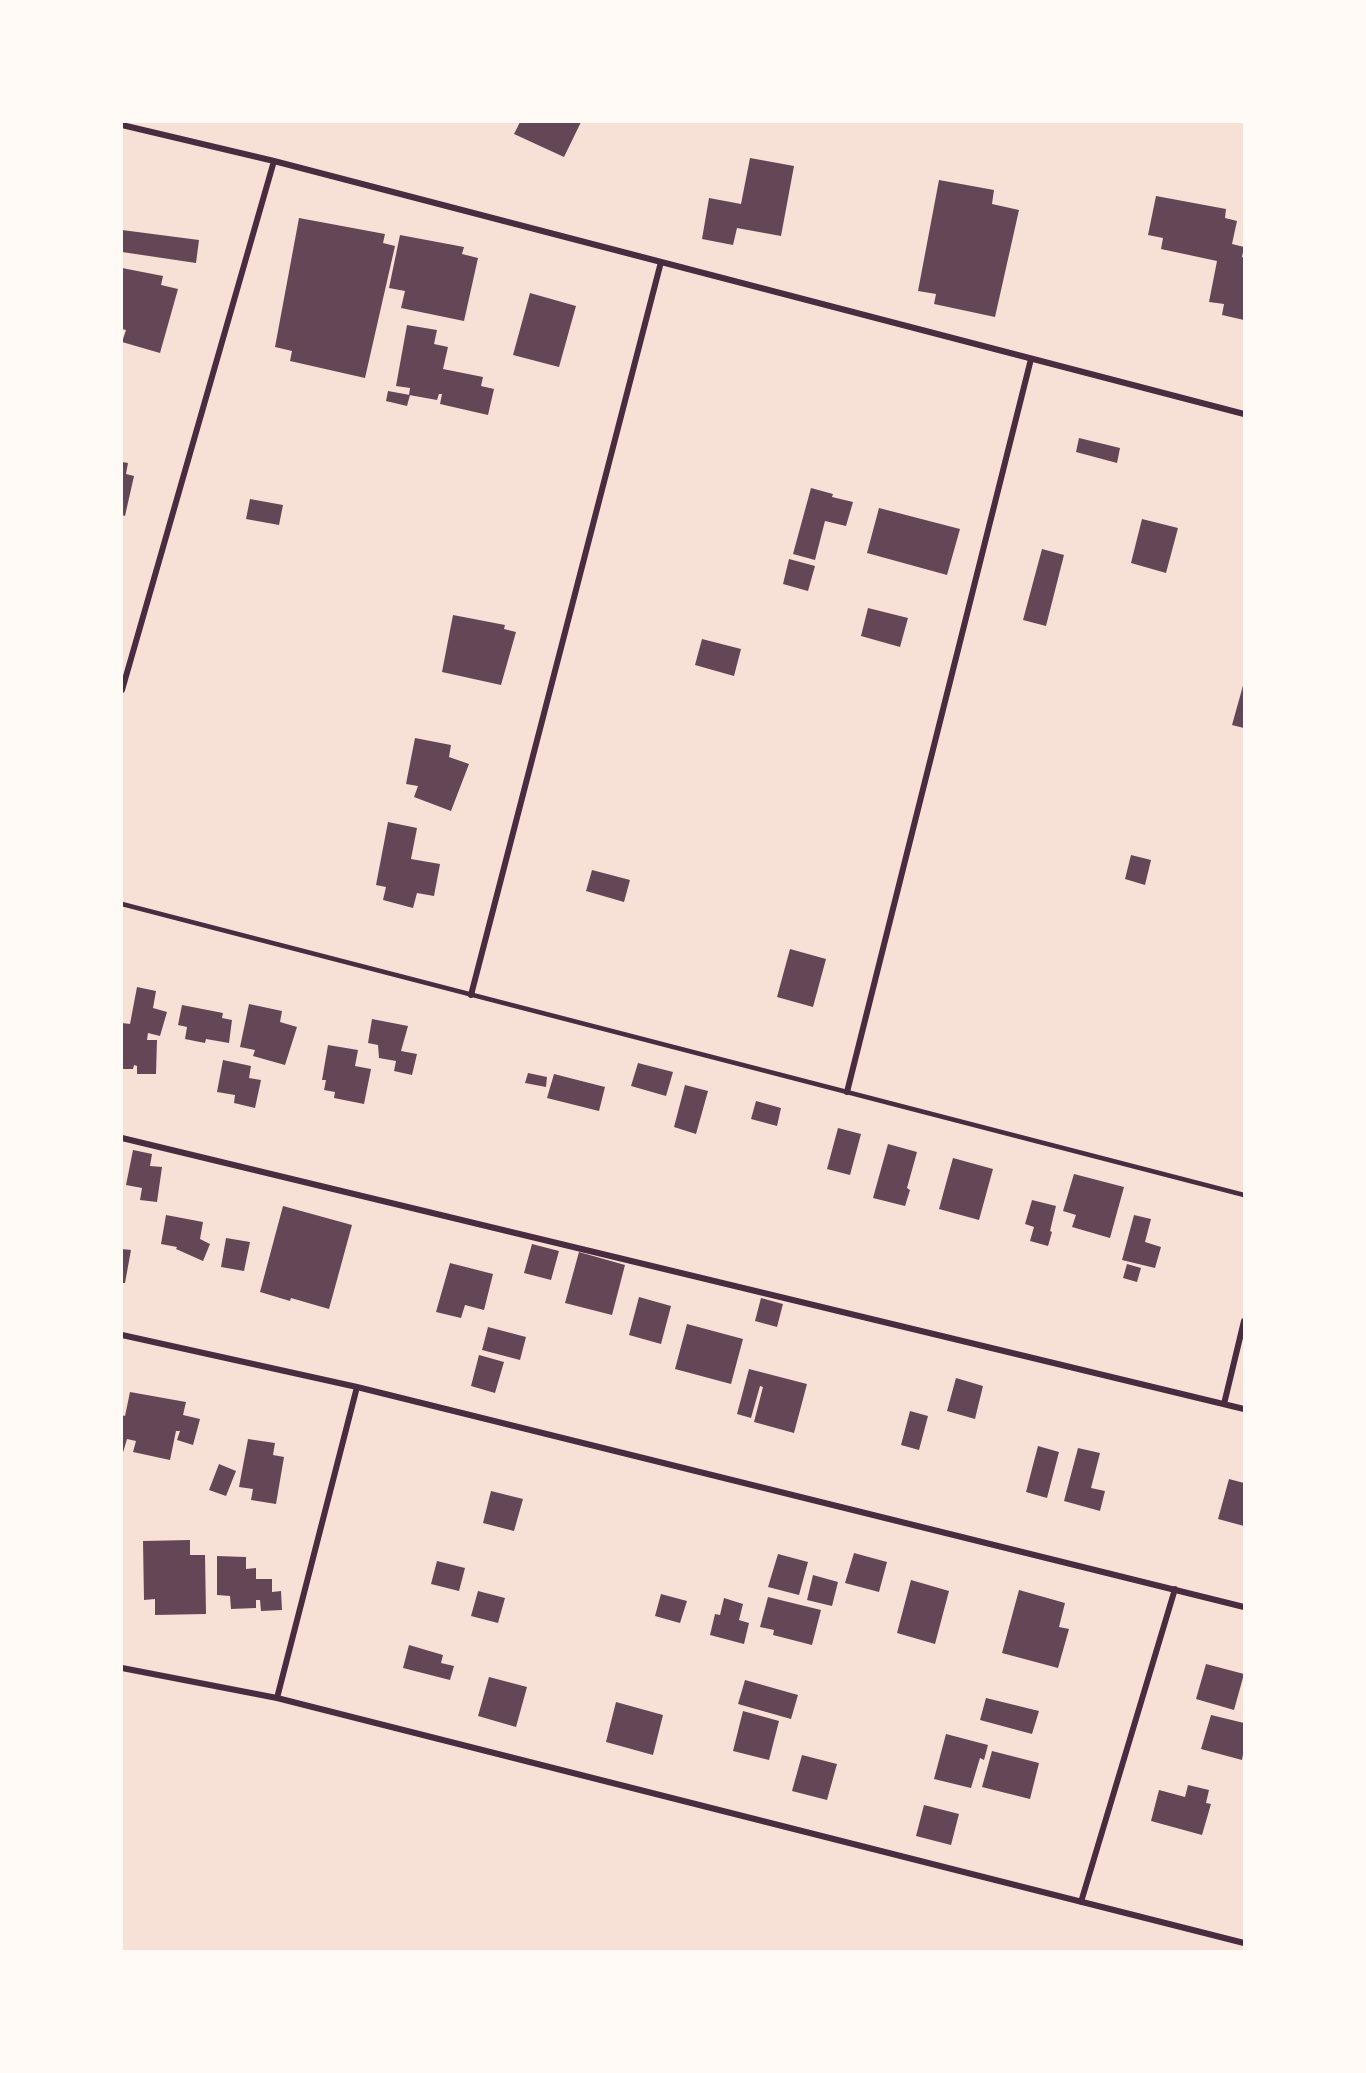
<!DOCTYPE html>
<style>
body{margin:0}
#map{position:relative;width:1366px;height:2073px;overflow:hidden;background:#f7e1d7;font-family:Merriweather,serif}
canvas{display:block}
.frame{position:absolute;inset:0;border:123px solid #fffaf5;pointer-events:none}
</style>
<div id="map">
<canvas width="1366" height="2073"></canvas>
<div class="frame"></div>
</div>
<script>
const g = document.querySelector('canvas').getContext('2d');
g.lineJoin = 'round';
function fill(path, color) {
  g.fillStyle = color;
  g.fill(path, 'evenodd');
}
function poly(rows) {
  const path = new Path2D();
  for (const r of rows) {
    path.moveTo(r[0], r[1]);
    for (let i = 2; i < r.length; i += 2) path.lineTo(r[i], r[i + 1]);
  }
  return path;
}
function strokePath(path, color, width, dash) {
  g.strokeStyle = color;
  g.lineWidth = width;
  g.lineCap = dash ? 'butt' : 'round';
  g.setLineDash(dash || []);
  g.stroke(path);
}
fill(poly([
 [520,122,581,122,564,157,514,134],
 [750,158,794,166,781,236,737,228,733,245,702,239,709,198,741,204],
 [939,180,994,190,992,204,1019,210,995,317,934,304,936,294,918,291],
 [1156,196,1226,209,1225,218,1237,221,1232,244,1244,247,1242,257,1244,258,1244,320,1222,315,1224,304,1209,302,1217,261,1161,249,1163,238,1148,235],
 [299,218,385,234,383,243,395,246,365,378,290,361,292,351,275,347],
 [122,230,199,240,196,263,122,252],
 [400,235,464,247,462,254,478,258,464,321,401,308,405,291,389,288],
 [122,268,163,276,161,285,178,289,160,353,122,342,126,330,122,329],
 [530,293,576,306,559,367,513,355],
 [407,325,437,330,434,344,448,347,443,369,483,377,481,386,494,389,488,415,440,404,442,394,439,394,437,400,409,395,410,388,396,386],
 [388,391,410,395,407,406,386,401],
 [1079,438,1120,448,1117,463,1076,452],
 [122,462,128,463,126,474,134,476,125,516,122,515],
 [811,488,833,494,832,497,853,502,846,526,825,521,815,560,793,554],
 [250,499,283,505,279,525,246,519],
 [879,508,960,529,947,575,867,553],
 [1142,519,1178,528,1166,573,1131,563],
 [1042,549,1064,555,1046,626,1023,620],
 [789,559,815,566,808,591,783,584],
 [868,608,908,618,900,647,861,636],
 [453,615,505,625,504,629,516,632,501,685,442,672],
 [702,639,741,649,734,676,695,665],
 [1244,682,1244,728,1232,725],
 [415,738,451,745,449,757,469,764,451,811,414,797,418,786,406,784],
 [388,822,417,828,411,859,440,864,434,896,417,893,413,908,383,900,386,887,376,885],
 [1131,855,1151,860,1145,885,1125,879],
 [592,870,630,880,624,902,586,891],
 [790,949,826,959,813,1007,777,997],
 [137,987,156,991,153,1008,167,1012,160,1036,148,1033,147,1040,157,1040,156,1074,137,1074,137,1066,134,1065,133,1069,122,1069,122,1023,130,1024],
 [249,1004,282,1011,280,1022,297,1027,285,1065,253,1056,255,1050,240,1047],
 [182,1005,223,1013,222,1018,232,1020,229,1043,206,1039,205,1043,185,1039,187,1027,178,1025],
 [372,1019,408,1026,401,1051,417,1054,412,1075,394,1071,396,1061,379,1058,378,1045,368,1043],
 [328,1045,358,1050,355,1066,371,1069,364,1104,334,1098,335,1092,324,1090,326,1080,322,1080],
 [223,1060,251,1066,249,1078,261,1080,255,1108,234,1103,235,1095,217,1092],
 [638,1063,673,1072,666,1096,631,1086],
 [528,1073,547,1077,546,1087,525,1083],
 [554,1074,605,1087,599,1111,547,1098],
 [685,1085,708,1091,696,1134,674,1127],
 [756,1101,781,1108,777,1126,751,1119],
 [838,1128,861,1134,850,1175,827,1169],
 [888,1144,917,1152,907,1188,910,1190,905,1206,873,1198],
 [133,1150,152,1154,150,1166,162,1167,157,1202,140,1200,142,1188,126,1185],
 [953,1158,993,1169,979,1220,939,1209],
 [1074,1174,1124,1187,1110,1238,1072,1227,1076,1215,1063,1211],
 [1032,1200,1056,1206,1050,1231,1052,1232,1048,1246,1030,1241,1034,1227,1025,1224],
 [283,1206,352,1225,329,1309,291,1298,290,1301,260,1292],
 [166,1215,203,1222,200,1239,210,1244,203,1261,176,1249,177,1247,161,1244],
 [1134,1215,1151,1219,1145,1242,1161,1247,1155,1268,1122,1260],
 [226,1238,250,1242,244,1271,221,1267],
 [532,1244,559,1251,551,1280,524,1273],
 [122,1249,131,1250,125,1283,122,1283],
 [579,1252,625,1265,612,1315,565,1303],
 [450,1263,493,1274,484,1310,465,1305,461,1318,436,1312],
 [1127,1264,1141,1268,1137,1282,1123,1278],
 [639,1297,671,1306,661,1344,629,1335],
 [761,1298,783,1304,777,1327,755,1321],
 [687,1324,743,1339,731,1384,675,1369],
 [488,1327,526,1337,520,1360,482,1350],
 [479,1355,504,1362,495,1393,471,1386],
 [749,1369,807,1384,794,1433,754,1422,763,1387,760,1386,751,1418,737,1414],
 [956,1378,983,1386,975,1419,947,1411],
 [130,1392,186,1402,183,1415,200,1419,193,1445,177,1440,180,1431,176,1431,170,1460,133,1452,136,1441,127,1439,122,1456,122,1415,125,1416],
 [910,1411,928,1416,919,1450,901,1445],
 [248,1439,275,1443,273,1455,284,1457,276,1504,251,1500,253,1489,239,1487],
 [1038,1446,1059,1452,1047,1498,1026,1492],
 [1078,1448,1100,1453,1091,1488,1105,1491,1100,1511,1064,1501],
 [219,1464,236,1471,226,1496,209,1490],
 [1229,1479,1244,1483,1244,1526,1218,1519],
 [491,1491,523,1499,514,1531,483,1523],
 [190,1540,190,1555,205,1555,206,1614,155,1615,155,1599,144,1600,143,1541],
 [854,1553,887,1562,879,1592,845,1583],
 [778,1554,808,1562,799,1595,768,1587],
 [217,1556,246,1557,246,1569,256,1568,256,1579,272,1579,272,1592,281,1591,282,1610,261,1611,260,1600,256,1600,256,1608,231,1609,230,1596,217,1595],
 [437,1561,465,1568,459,1591,431,1584],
 [813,1575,838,1582,832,1606,807,1600],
 [911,1580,949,1591,935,1644,897,1633],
 [1019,1590,1065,1603,1059,1627,1069,1629,1058,1668,1002,1653],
 [478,1591,505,1598,498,1623,471,1616],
 [661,1594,687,1601,680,1623,655,1616],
 [768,1597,821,1610,812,1645,773,1635,774,1630,760,1627],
 [724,1598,743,1604,739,1620,749,1623,744,1644,710,1635,715,1614,720,1615],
 [409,1645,443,1655,441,1663,454,1666,450,1680,403,1668],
 [1206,1664,1244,1674,1234,1710,1196,1699],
 [489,1677,527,1687,516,1727,478,1716],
 [745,1680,798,1695,791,1719,738,1704],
 [986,1698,1039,1711,1032,1734,980,1720],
 [616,1702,663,1715,653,1755,606,1742],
 [743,1711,779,1721,769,1760,733,1751],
 [1211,1715,1244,1723,1244,1749,1242,1760,1201,1749],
 [946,1734,988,1745,984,1760,980,1758,971,1788,934,1779],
 [992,1751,1039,1763,1030,1799,982,1787],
 [802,1755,837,1764,827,1800,792,1791],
 [1188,1785,1209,1790,1206,1803,1211,1804,1202,1835,1151,1821,1159,1790,1185,1797],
 [924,1805,959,1814,951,1845,916,1836]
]), '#644757');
strokePath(poly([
 [122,904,1244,1195]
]), '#4a2c40', 4.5);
strokePath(poly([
 [122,125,274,161,1244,414],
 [122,690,274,161],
 [471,995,661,262],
 [847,1092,1031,359],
 [122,1138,1244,1409],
 [122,1335,357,1387,1244,1607],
 [1224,1404,1244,1321],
 [122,1668,277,1698,1244,1943],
 [277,1698,357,1387],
 [1081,1902,1175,1589]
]), '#4a2c40', 6);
</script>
